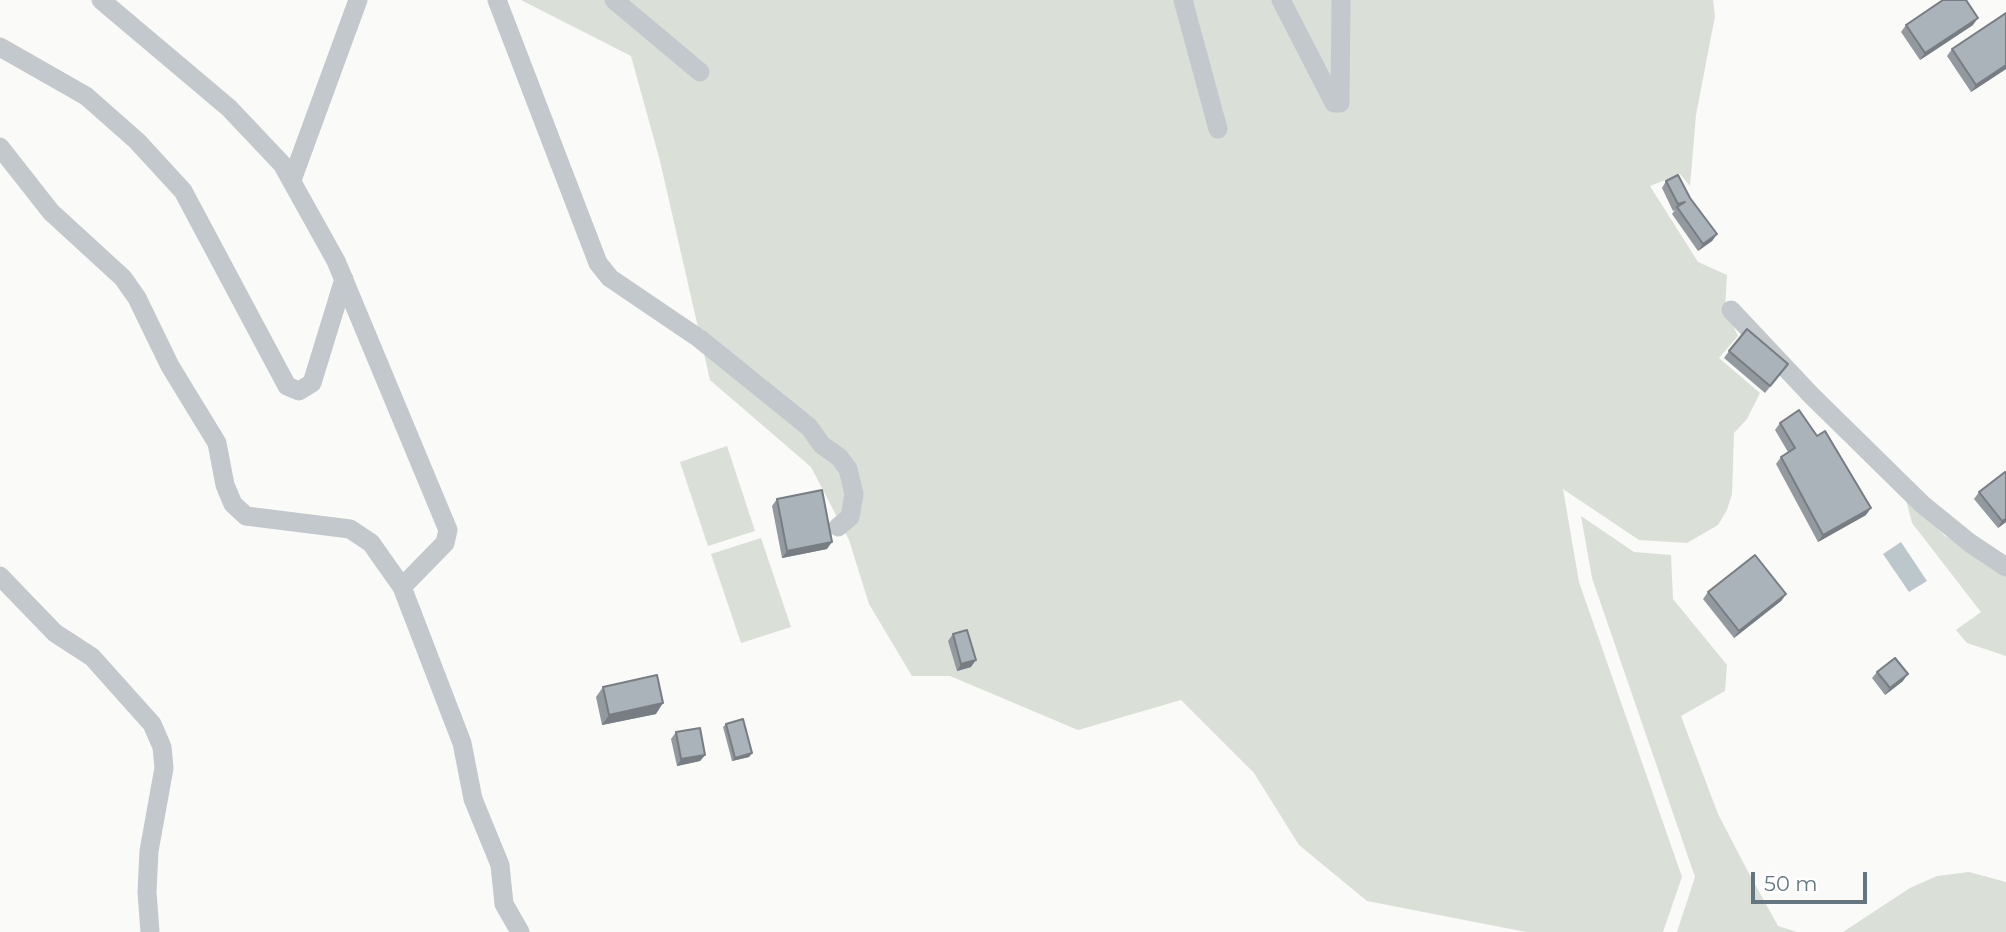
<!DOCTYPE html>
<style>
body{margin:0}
#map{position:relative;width:2006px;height:932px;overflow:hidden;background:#fafaf8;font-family:Montserrat,sans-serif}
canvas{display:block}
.scale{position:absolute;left:1751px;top:872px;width:116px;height:32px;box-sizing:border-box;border:4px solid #657683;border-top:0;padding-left:9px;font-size:21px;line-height:24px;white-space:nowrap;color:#657683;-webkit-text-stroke:5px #fff;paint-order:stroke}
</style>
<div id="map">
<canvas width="2006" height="932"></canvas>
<div class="scale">50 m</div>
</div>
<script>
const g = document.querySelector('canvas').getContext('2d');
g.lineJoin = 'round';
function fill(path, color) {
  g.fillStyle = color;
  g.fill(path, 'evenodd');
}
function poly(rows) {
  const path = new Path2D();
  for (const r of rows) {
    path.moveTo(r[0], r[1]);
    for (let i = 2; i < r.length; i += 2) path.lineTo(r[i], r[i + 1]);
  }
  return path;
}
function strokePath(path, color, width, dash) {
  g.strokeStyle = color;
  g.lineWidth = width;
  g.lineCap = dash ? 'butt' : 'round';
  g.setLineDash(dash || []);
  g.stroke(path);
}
fill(poly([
 [521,0,1713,0,1715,16,1696,115,1690,186,1680,174,1650,186,1698,262,1727,275,1725,309,1738,336,1719,358,1760,393,1747,419,1734,433,1732,494,1727,510,1718,525,1687,543,1639,540,1563,489,1579,582,1682,877,1663,932,1526,932,1367,901,1299,845,1254,773,1181,700,1078,730,950,676,912,676,869,604,849,540,811,467,710,380,660,161,631,56],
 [727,446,755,531,708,546,680,462],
 [1905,496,1945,536,2006,570,2006,656,1967,643,1956,630,1981,612,1912,523],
 [1581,516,1634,552,1671,555,1673,599,1727,665,1725,691,1681,716,1718,814,1745,866,1778,926,1797,932,1677,932,1695,877,1592,578],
 [761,538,791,627,741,643,711,554],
 [1969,872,2006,882,2006,932,1843,932,1910,888,1937,876]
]), '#dadfd7');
fill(poly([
 [1901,542,1927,581,1909,592,1883,554]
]), '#bbc7cb');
strokePath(poly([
 [101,0,229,108,282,164,336,261,448,530,445,543,402,587],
 [497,0,598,263,610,278,700,339,809,427,822,445,839,457,848,469,854,494,850,517,838,527],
 [614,0,700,72],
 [1183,0,1218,129],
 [1281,0,1334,103,1340,103,1341,0],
 [0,47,86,96,137,141,183,191,287,386,299,391,312,383,344,279],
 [0,147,51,212,123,278,137,298,170,366,217,443,225,485,233,504,246,516,350,529,371,543,402,587,462,743,473,799,500,865,504,904,520,932],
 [292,180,358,0],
 [1731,310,1811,395,1922,504,1970,543,2006,567],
 [0,576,55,633,92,657,152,724,162,747,164,768,149,851,147,892,150,932]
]), '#c3c8cc', 19);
fill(poly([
 [2006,13,2006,69,1971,92,1947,56,1952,49],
 [1906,25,1973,25,1920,60,1901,32],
 [1666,181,1690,198,1717,234,1712,241,1698,251,1672,214,1675,210,1673,211,1662,188],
 [1729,351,1783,371,1765,393,1724,358],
 [1780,423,1866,515,1818,542,1776,464,1781,457,1788,452,1775,430],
 [2006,474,2006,522,1998,528,1974,499,1979,492],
 [777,499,827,549,782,558,772,506],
 [1708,592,1786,594,1781,601,1734,638,1703,599],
 [953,634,971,667,957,671,948,641],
 [1877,672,1903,681,1885,695,1872,678],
 [603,687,656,714,602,725,596,697],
 [726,724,752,753,749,757,732,761,723,727],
 [676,732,705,755,700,761,677,766,671,739]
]), '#929a9f');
fill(poly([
 [1978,18,1973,25,1920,60,1925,53],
 [2006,65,2006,69,1971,92,1976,85],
 [1717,234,1712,241,1698,251,1703,244],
 [1871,508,1866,515,1818,542,1823,535],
 [2006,519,2006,522,1998,528,2002,521],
 [832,542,827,549,782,558,787,551],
 [1786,594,1781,601,1734,638,1739,631],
 [976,660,971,667,957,671,961,664],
 [1908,674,1903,681,1885,695,1890,688],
 [663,703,656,714,602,725,609,715],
 [752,753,749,757,732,761,735,758],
 [705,755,700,761,677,766,681,759]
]), '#777d82');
const building = poly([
 [1943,0,1966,0,1978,18,1925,53,1906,25,1943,0],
 [2006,13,2006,65,1976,85,1952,49,2006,13],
 [1678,175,1690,198,1717,234,1703,244,1677,207,1685,202,1678,204,1666,181,1678,175],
 [1747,329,1788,364,1770,386,1729,351,1747,329],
 [1799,410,1817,436,1825,431,1871,508,1823,535,1781,457,1795,448,1780,423,1799,410],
 [2005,472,2006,474,2006,519,2002,521,1979,492,2005,472],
 [822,490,832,542,787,551,777,499,822,490],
 [1755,555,1786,594,1739,631,1708,592,1755,555],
 [967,630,976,660,961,664,953,634,967,630],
 [1895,658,1908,674,1890,688,1877,672,1895,658],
 [657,675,663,703,609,715,603,687,657,675],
 [743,719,752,753,735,758,726,724,743,719],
 [700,728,705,755,681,759,676,732,700,728]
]);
fill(building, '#aab3b9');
strokePath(building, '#777d82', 2);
</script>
